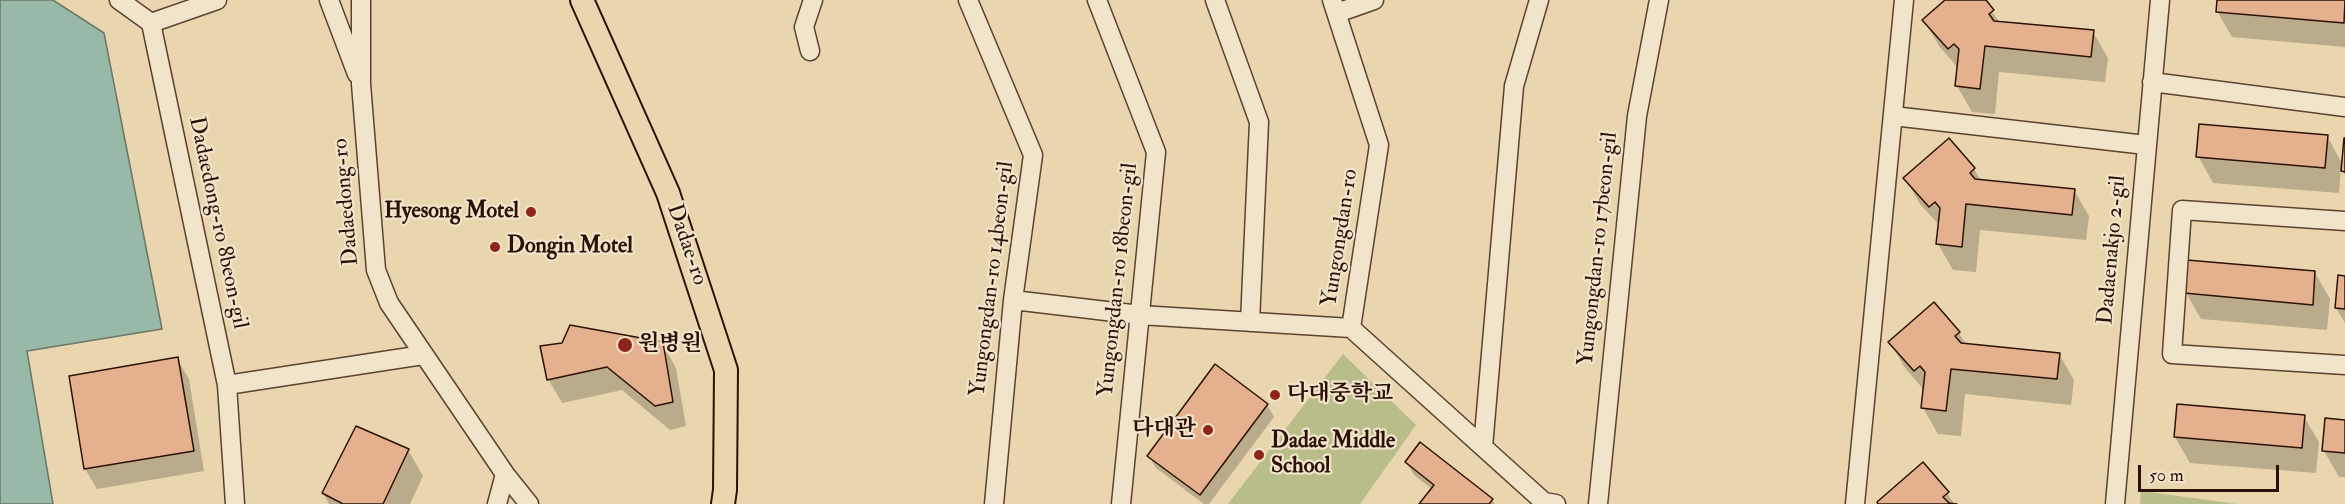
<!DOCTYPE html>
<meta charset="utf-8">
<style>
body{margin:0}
#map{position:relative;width:2345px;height:504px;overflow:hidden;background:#e9d6ae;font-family:"IM FELL Double Pica",serif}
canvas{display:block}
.scale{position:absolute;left:2138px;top:465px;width:141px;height:27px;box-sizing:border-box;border:3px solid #2d1107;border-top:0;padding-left:8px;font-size:18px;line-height:21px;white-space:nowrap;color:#2d1107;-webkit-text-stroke:4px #f1e4ca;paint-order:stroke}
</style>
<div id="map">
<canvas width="2345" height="504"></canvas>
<div class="scale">50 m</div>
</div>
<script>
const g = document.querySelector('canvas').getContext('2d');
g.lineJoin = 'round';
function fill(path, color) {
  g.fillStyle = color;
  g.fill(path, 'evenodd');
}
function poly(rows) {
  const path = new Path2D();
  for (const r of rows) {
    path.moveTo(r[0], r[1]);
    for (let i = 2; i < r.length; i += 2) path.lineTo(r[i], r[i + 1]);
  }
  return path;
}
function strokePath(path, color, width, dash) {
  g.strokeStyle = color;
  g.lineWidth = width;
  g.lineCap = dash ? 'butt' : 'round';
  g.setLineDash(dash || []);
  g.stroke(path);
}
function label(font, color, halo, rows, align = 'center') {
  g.font = font + ' "IM FELL Double Pica","Noto Serif KR",serif';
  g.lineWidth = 4.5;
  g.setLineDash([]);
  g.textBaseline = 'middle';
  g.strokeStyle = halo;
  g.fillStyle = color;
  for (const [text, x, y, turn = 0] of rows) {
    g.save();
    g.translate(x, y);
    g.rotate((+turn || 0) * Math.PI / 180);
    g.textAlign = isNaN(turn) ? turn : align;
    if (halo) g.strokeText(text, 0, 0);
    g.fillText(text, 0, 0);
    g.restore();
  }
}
fill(poly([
 [1343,354,1416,425,1360,504,1228,504],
 [2141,491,2237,504,2140,504]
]), '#b8bd89');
const water = poly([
 [0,0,53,0,104,33,162,329,27,351,53,504,0,504,0,0]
]);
fill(water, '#98b9a7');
strokePath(water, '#6d7667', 1.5);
fill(poly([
 [1947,0,1984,0,2000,23,2093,32,2108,58,2105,82,1999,72,1995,114,1972,112,1957,86,1958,68,1939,46,1924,20],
 [2218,0,2345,0,2345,47,2232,37,2217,11],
 [2327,136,2343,165,2345,145,2345,175,2341,168,2339,193,2213,183,2198,156],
 [1974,169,1981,181,2074,190,2089,216,2086,240,1980,230,1976,272,1953,270,1938,244,1940,226,1920,204,1905,178],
 [2315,273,2330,299,2327,330,2201,319,2186,293],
 [2345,277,2345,323,2336,308],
 [1934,304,1959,333,1966,345,2059,354,2074,380,2071,405,1965,394,1961,436,1938,434,1923,408,1925,391,1905,368,1890,342],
 [662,343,676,368,686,426,670,430,622,390,562,403,548,379],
 [177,359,189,379,204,471,97,489,85,469],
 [1267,405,1274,417,1209,504,1204,504,1156,468,1149,456],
 [2304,417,2319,442,2316,473,2190,463,2175,437],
 [2345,422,2345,477,2339,477,2324,451],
 [408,450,423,476,410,504,329,504,323,493],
 [1407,463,1492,500,1495,504,1421,504,1432,489,1414,475],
 [1947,493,1954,504,1879,504]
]), '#0003');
const building = poly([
 [1945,0,1986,0,1994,10,1989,14,1994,21,2094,30,2091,57,1985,46,1980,89,1955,86,1959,49,1954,44,1948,49,1922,20,1945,0],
 [2217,0,2345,0,2344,23,2216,12,2217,0],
 [2199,124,2328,135,2325,168,2196,157,2199,124],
 [1949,138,1975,168,1970,173,1975,179,2075,189,2072,215,1966,204,1962,247,1936,244,1940,208,1935,202,1929,207,1903,178,1949,138],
 [2344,138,2345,138,2345,172,2341,171,2344,138],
 [2187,260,2315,271,2313,305,2184,293,2187,260],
 [2338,275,2345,276,2345,309,2335,308,2338,275],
 [1934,302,1960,332,1955,336,1961,343,2060,353,2057,379,1951,369,1946,411,1921,408,1925,372,1920,366,1914,371,1888,342,1934,302],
 [570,325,663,342,673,402,655,406,607,367,547,380,540,346,562,343,570,325],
 [178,357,194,451,84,469,69,376,178,357],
 [1215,364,1268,404,1200,495,1147,456,1215,364],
 [2177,404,2305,415,2302,448,2174,437,2177,404],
 [2325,418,2345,420,2345,453,2322,451,2325,418],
 [356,426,409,449,383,504,343,504,322,493,356,426],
 [1420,442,1493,499,1489,504,1419,504,1434,485,1405,462,1420,442],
 [1923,462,1949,492,1943,497,1949,503,1957,504,1878,504,1877,502,1923,462]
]);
fill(building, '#e4b08d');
strokePath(building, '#2d1107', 1.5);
const minor = poly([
 [119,0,151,23],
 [217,0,151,23,227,385,235,504],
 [329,0,357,74],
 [361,0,361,84,376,270,389,303,505,474,497,504],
 [968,0,1033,155,1013,300,994,504],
 [1097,0,1156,152,1121,504],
 [1215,0,1259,122,1250,322],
 [1332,0,1379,145,1351,328],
 [1337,13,1374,0],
 [810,51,804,27,813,0],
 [2152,82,2345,107],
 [1893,116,2146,145],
 [2345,221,2182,210,2172,354,2345,365],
 [1013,300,1140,315,1351,328],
 [1351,328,1544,502,1556,504],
 [227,385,423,355],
 [1483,447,1514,86,1539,0],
 [505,474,529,504],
 [1598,504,1637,116,1659,0],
 [1855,504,1904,0],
 [2115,504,2160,0]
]);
const major = poly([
 [582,0,668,193,726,370,725,490,723,504]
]);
strokePath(minor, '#5c4231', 21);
strokePath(major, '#2d1107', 26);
strokePath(minor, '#f1e4ca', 18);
strokePath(major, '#e9d6ae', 22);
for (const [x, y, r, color] of [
 [531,212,6,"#8f2418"],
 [495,247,6,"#8f2418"],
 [625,345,8,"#8f2418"],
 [1275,395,6,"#8f2418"],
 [1208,430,6,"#8f2418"],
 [1259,455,6,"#8f2418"]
]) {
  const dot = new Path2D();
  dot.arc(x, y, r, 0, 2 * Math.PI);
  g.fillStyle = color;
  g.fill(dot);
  strokePath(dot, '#f1e4ca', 2);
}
label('22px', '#2d1107', '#f1e4ca', [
 ["Dadaedong-ro",347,202,-95],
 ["Dadaedong-ro 8beon-gil",217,223,78],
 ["Yungongdan-ro",1341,238,-81],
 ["Dadae-ro",686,245,71],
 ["Yungongdan-ro 17beon-gil",1599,249,-84],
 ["Dadaenakjo 2-gil",2113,250,-85],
 ["Yungongdan-ro 14beon-gil",993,279,-83],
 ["Yungongdan-ro 18beon-gil",1119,280,-84]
]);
label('bold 22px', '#2d1107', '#f1e4ca', [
 ["Hyesong Motel",519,212,"right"],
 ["Dongin Motel",507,247],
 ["원병원",638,345],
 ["다대중학교",1287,395],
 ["다대관",1196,430,"right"],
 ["Dadae Middle",1271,442],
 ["School",1271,467]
], 'left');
</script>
